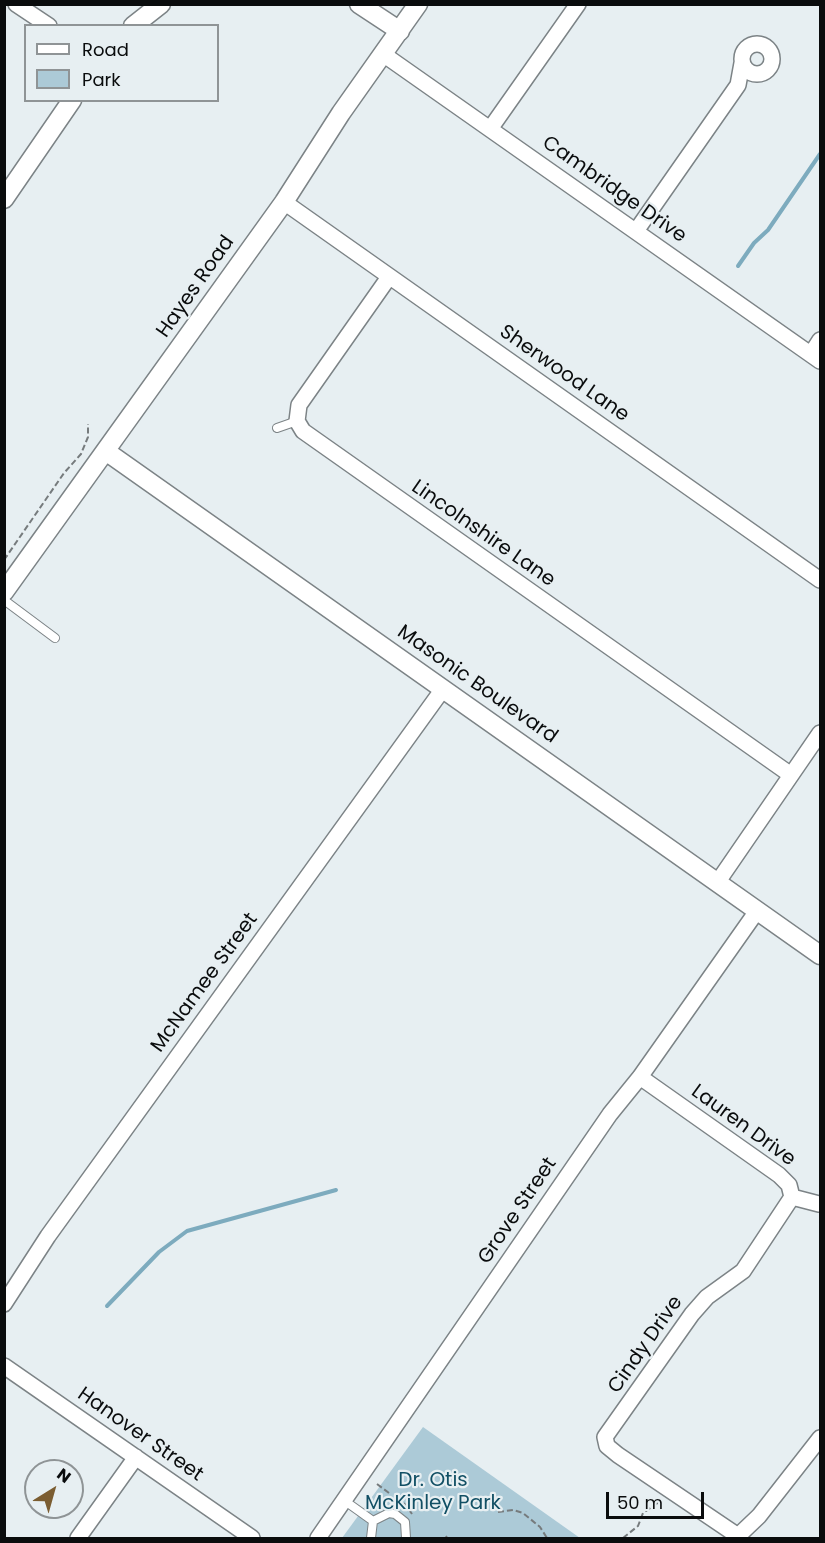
<!DOCTYPE html>
<style>
body{margin:0}
#map{position:relative;width:825px;height:1543px;overflow:hidden;background:#e7eff2;font-family:Poppins,sans-serif}
canvas{display:block}
.frame{position:absolute;inset:0;border:6px solid #0a0c0d;pointer-events:none}
.legend{position:absolute;left:24px;top:24px;width:195px;height:78px;box-sizing:border-box;background:#e7eff2;border:2px solid #8f9496;margin:0;padding:8px 10px;list-style:none;font-size:18px;color:#0a0c0d}
.legend li{display:flex;align-items:center;gap:12px;height:30px}
.legend b{width:30px;border:2px solid #8f9496}
.north{position:absolute;left:24px;top:1459px;width:60px;height:60px;box-sizing:border-box;background:#e7eff2;border:2px solid #8f9496;border-radius:50%;rotate:37deg;font-size:16px;font-weight:700;line-height:24px;text-align:center;color:#0a0c0d}
.north::after{content:'';display:block;margin:auto;width:21px;height:27px;background:#7b5d31;clip-path:polygon(50% 0,100% 100%,50% 72%,0 100%)}
.scale{position:absolute;left:606px;top:1492px;width:98px;height:27px;box-sizing:border-box;border:3px solid #0a0c0d;border-top:0;padding-left:8px;font-size:18px;line-height:21px;white-space:nowrap;color:#0a0c0d;-webkit-text-stroke:4px #e7eff2;paint-order:stroke}
</style>
<div id="map">
<canvas width="825" height="1543"></canvas>
<div class="frame"></div>
<ul class="legend">
<li><b style="height:8px;background:#fff"></b>Road</li>
<li><b style="height:16px;background:#accad7"></b>Park</li>
</ul>
<div class="north">N</div>
<div class="scale">50 m</div>
</div>
<script>
const g = document.querySelector('canvas').getContext('2d');
g.lineJoin = 'round';
function fill(path, color) {
  g.fillStyle = color;
  g.fill(path, 'evenodd');
}
function poly(rows) {
  const path = new Path2D();
  for (const r of rows) {
    if (r.length === 3) {
      path.moveTo(r[0] + r[2], r[1]);
      path.arc(r[0], r[1], r[2], 0, 2 * Math.PI);
      continue;
    }
    path.moveTo(r[0], r[1]);
    for (let i = 2; i < r.length; i += 2) path.lineTo(r[i], r[i + 1]);
  }
  return path;
}
function strokePath(path, color, width, dash) {
  g.strokeStyle = color;
  g.lineWidth = width;
  g.lineCap = dash ? 'butt' : 'round';
  g.setLineDash(dash || []);
  g.stroke(path);
}
function label(font, color, halo, rows, align = 'center') {
  g.font = font + ' Poppins,sans-serif';
  g.lineWidth = 4.5;
  g.setLineDash([]);
  g.textBaseline = 'middle';
  g.strokeStyle = halo;
  g.fillStyle = color;
  for (const [text, x, y, turn = 0] of rows) {
    g.save();
    g.translate(x, y);
    g.rotate((+turn || 0) * Math.PI / 180);
    g.textAlign = isNaN(turn) ? turn : align;
    if (halo) g.strokeText(text, 0, 0);
    g.fillText(text, 0, 0);
    g.restore();
  }
}
fill(poly([
 [423,1427,580,1538,342,1538]
]), '#accad7');
strokePath(poly([
 [738,266,754,243,768,230,820,154],
 [107,1306,159,1252,187,1231,336,1190]
]), '#7dabbe', 4);
const service = poly([
 [277,428,297,421],
 [4,600,55,638],
 [345,1501,373,1521],
 [371,1538,373,1521,389,1513,395,1514,405,1522,406,1538]
]);
const minor = poly([
 [16,4,49,26],
 [757,59,15],
 [383,54,820,361],
 [490,129,578,4],
 [284,202,820,580],
 [636,231,738,85,742,63],
 [389,277,299,405,297,421,303,431,791,775],
 [811,354,820,340],
 [717,883,820,733],
 [640,1077,779,1175,789,1185,792,1197,819,1204],
 [792,1197,743,1271,707,1297,692,1314,605,1437,607,1446,618,1455,738,1536,759,1516,820,1438],
 [4,1304,48,1236,443,689],
 [4,1366,252,1538],
 [78,1538,136,1457],
 [318,1538,610,1114,640,1077,757,911]
]);
const tertiary = poly([
 [359,4,400,31],
 [133,26,161,4],
 [4,199,72,100],
 [107,452,820,955],
 [4,592,284,202,341,113,418,4]
]);
strokePath(service, '#7c8386', 10);
strokePath(minor, '#7c8386', 18);
strokePath(tertiary, '#7c8386', 21);
strokePath(poly([
 [4,560,64,473,81,454,88,437,88,424],
 [377,1484,389,1493],
 [404,1503,412,1514],
 [498,1512,513,1510,523,1513,540,1527,547,1538],
 [446,1536,447,1538],
 [623,1538,638,1526,643,1513,662,1500]
]), '#767b7d', 2, [6, 3]);
strokePath(service, '#fff', 8);
strokePath(minor, '#fff', 15);
strokePath(tertiary, '#fff', 18);
label('20px', '#0a0c0d', '#e7eff2', [
 ["Cambridge Drive",614,190,35],
 ["Hayes Road",196,287,-55],
 ["Sherwood Lane",564,374,35],
 ["Lincolnshire Lane",483,534,35],
 ["Masonic Boulevard",477,685,35],
 ["McNamee Street",205,983,-54],
 ["Lauren Drive",743,1126,36],
 ["Grove Street",518,1211,-56],
 ["Cindy Drive",646,1345,-55],
 ["Hanover Street",140,1435,35]
]);
label('20px', '#114f64', '#e7eff2', [
 ["Dr. Otis",433,1481],
 ["McKinley Park",433,1504]
]);
</script>
